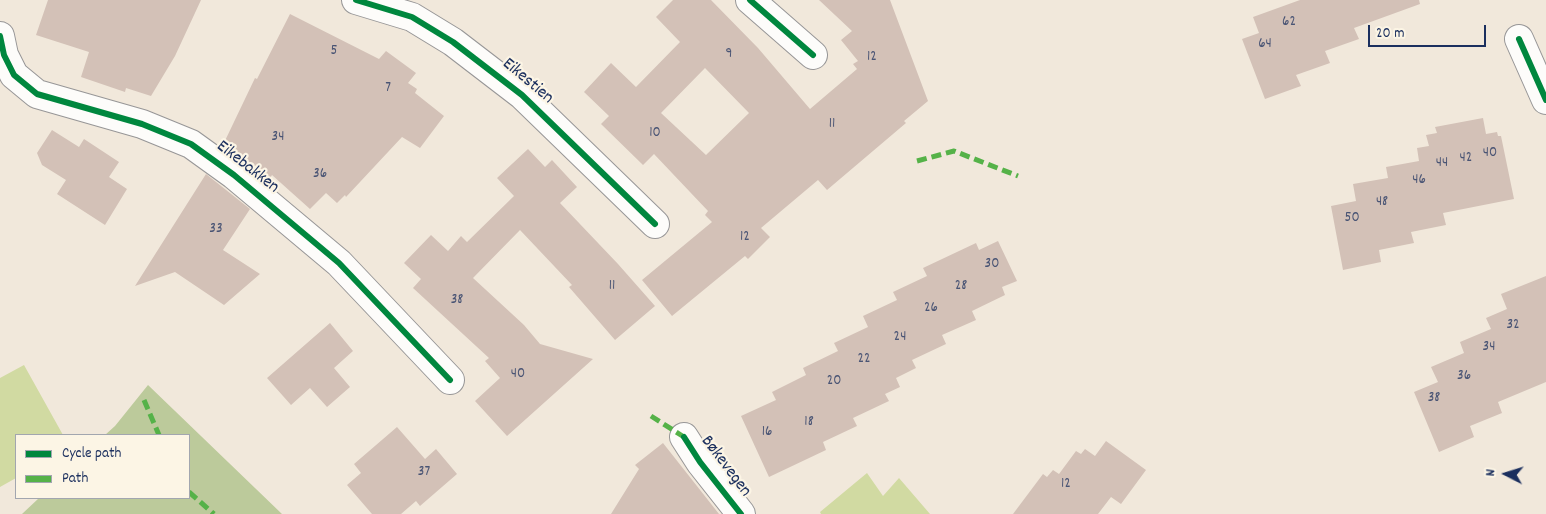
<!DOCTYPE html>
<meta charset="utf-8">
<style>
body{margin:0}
#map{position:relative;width:1546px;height:514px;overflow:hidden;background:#f1e8db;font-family:Dekko,sans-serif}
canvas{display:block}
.legend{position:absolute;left:15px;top:434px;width:175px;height:65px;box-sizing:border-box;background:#fcf5e5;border:1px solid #a2a6af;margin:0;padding:6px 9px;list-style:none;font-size:15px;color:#1b2f5e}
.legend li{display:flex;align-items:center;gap:10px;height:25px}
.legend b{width:25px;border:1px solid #a2a6af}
.north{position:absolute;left:1481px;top:449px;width:50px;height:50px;-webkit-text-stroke:4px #fcf5e5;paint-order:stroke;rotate:275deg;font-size:14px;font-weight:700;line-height:20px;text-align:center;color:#1b2f5e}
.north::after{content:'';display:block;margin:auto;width:18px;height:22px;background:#1b2f5e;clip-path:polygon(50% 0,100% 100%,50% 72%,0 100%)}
.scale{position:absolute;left:1368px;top:25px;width:118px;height:22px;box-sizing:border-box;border:2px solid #1b2f5e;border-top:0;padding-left:6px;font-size:15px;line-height:18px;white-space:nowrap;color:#1b2f5e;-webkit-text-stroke:4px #fcf5e5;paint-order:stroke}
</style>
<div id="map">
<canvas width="1546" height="514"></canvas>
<ul class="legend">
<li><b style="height:6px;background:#00873e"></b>Cycle path</li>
<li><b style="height:6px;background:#55b248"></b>Path</li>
</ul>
<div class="north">N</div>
<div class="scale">20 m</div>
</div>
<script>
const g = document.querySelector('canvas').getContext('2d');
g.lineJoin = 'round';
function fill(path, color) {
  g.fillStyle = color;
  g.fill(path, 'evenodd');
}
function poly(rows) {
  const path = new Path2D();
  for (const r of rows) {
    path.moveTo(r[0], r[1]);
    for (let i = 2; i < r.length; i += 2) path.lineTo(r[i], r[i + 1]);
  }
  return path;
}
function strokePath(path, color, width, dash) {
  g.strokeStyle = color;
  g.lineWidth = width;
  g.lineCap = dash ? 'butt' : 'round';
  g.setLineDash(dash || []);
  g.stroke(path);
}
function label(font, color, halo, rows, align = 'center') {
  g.font = font + ' Dekko,sans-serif';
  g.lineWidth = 4.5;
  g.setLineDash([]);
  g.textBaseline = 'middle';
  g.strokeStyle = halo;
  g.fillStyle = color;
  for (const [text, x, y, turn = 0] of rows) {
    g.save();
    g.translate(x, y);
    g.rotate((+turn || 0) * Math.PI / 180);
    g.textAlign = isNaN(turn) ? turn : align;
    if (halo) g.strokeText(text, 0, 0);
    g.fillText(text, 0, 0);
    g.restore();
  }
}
fill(poly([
 [24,365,63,435,16,435,16,478,0,487,0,378],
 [867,473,883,496,899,478,930,514,821,514,820,512]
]), '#d1daa2');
fill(poly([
 [148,385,282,514,22,514,39,498,189,498,189,435,105,435,115,426]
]), '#bcca9b');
fill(poly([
 [48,0,201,0,175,56,151,96,126,88,125,92,81,77,89,52,36,35],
 [673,0,711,0,758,48,810,109,857,69,853,64,858,61,841,40,852,31,819,0,890,0,928,101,904,121,906,123,827,190,818,180,761,228,770,237,748,259,745,256,672,316,642,280,712,222,705,215,708,211,654,154,643,165,601,124,609,116,584,92,611,63,636,87,680,42,656,17],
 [705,68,749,113,706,155,661,113],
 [1300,0,1419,0,1420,4,1354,28,1359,39,1325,51,1330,63,1296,75,1301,86,1265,99,1242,39,1259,33,1253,17],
 [290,14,379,59,386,51,416,73,408,83,417,89,415,93,444,116,420,148,402,137,346,197,345,195,337,203,326,193,310,209,272,175,267,183,222,147,255,78,257,79],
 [1483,118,1486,134,1497,132,1498,136,1501,136,1514,199,1443,213,1446,225,1411,232,1414,243,1379,250,1381,262,1343,270,1331,206,1356,201,1353,184,1388,178,1386,167,1419,161,1417,148,1429,146,1426,135,1437,133,1435,127],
 [52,130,79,147,84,139,119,162,109,177,127,189,105,225,57,194,66,180,42,165,37,153],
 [528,149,545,167,552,160,577,187,560,203,618,264,655,306,615,340,569,287,572,285,520,230,473,278,524,325,540,344,593,359,507,436,475,401,500,378,485,361,489,358,413,288,421,279,404,263,431,235,448,251,461,236,467,242,514,196,497,178],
 [206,174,250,209,223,250,260,274,224,305,175,272,135,286],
 [998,241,1017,281,1002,287,1005,295,972,311,976,320,942,335,946,344,912,360,916,368,896,378,900,387,885,394,889,401,853,418,857,426,823,442,826,450,769,477,741,416,776,400,772,392,806,375,803,368,838,351,834,343,868,327,863,316,897,300,893,292,927,276,923,268,976,243,979,250],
 [1546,276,1546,382,1498,402,1502,413,1470,426,1474,437,1439,452,1414,392,1438,382,1431,367,1464,353,1460,342,1491,329,1486,318,1507,309,1501,294],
 [330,323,353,351,334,368,350,387,327,407,310,388,291,405,267,378],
 [397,427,425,459,436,449,457,474,420,506,416,501,401,514,372,514,347,485,361,473,354,464],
 [1106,441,1146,470,1121,504,1111,497,1098,514,1013,514,1043,474,1047,477,1053,470,1059,474,1076,451,1081,454,1085,449,1095,456],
 [663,443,719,514,611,514,639,469,635,465]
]), '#d3c1b7');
const minor = poly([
 [356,0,412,17,453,42,522,95,655,224],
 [750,0,813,55],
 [0,36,4,55,14,75,37,94,142,124,191,144,234,175,339,263,450,380],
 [1519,39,1546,100],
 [684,437,700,462,741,514]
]);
strokePath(minor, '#979697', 30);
strokePath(minor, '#fdfcfa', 28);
strokePath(poly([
 [917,161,954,151,1018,176],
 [144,400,159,435],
 [651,416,684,437],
 [189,492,214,514]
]), '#55b248', 5, [10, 5]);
strokePath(poly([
 [356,0,412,17,453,42,522,95,655,224],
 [750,0,813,55],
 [0,36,4,55,14,75,37,94,142,124,191,144,234,175,339,263,450,380],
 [1519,39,1546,100],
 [684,437,700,462,741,514]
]), '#00873e', 6);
label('15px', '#495474', null, [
 ["62",1289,23],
 ["64",1265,45],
 ["5",334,52],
 ["9",729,55],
 ["12",872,58],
 ["7",388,89],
 ["11",832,125],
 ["10",655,134],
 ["34",278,138],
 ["40",1490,154],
 ["42",1466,159],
 ["44",1442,164],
 ["36",320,175],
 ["46",1419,181],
 ["48",1382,203],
 ["50",1352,219],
 ["33",216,230],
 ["12",745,238],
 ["30",992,265],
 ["11",612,287],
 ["28",961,287],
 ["38",457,301],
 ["26",931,309],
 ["32",1513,326],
 ["24",900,338],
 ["34",1489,348],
 ["22",864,360],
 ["40",518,375],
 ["36",1464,377],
 ["20",834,382],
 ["38",1434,399],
 ["18",809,423],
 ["16",767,433],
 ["37",424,473],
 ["12",1066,485]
]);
label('18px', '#1b2f5e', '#fcf5e5', [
 ["Eikestien",527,82,40],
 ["Eikebakken",247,168,38],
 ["Bøkevegen",725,467,53]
]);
</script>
